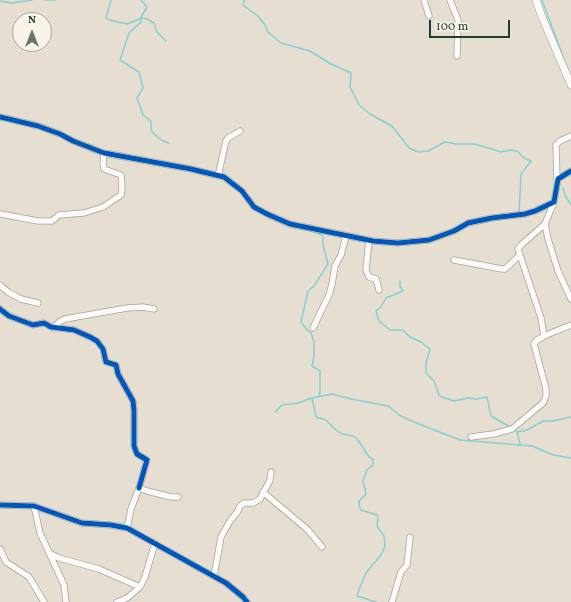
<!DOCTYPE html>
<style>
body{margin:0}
#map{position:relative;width:571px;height:602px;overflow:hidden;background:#e6ded0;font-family:Vollkorn,serif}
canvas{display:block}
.north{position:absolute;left:12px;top:12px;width:40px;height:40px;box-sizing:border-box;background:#f7f3e8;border:1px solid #a1aaa0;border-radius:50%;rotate:0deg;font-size:11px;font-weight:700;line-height:16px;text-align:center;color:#1f3d34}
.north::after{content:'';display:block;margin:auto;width:14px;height:18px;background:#65756b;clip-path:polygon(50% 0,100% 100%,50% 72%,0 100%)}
.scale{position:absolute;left:429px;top:20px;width:81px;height:18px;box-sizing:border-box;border:2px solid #1f3d34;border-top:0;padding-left:5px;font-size:12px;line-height:14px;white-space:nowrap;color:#1f3d34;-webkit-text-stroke:3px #f7f3e8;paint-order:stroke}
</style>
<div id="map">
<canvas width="571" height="602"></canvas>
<div class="north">N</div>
<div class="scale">100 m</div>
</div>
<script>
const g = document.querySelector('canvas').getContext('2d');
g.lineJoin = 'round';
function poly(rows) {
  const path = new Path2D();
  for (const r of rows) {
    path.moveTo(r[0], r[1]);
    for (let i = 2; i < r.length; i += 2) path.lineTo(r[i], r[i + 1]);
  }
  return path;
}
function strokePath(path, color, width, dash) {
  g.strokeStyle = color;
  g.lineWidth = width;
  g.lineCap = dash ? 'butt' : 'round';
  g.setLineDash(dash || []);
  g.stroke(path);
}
strokePath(poly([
 [44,0,56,0],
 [111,0,106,18,109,20,127,24,142,18,147,19,154,23,157,32,166,41],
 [141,0,147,7,140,19,141,22,129,33,120,60,139,72,143,88,137,98,143,115,151,121,151,129,153,133,163,141,169,143],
 [244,0,243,5,258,16,265,25,268,32,281,43,310,51,331,64,351,73,350,87,359,105,370,114,392,126,409,148,418,152,428,151,445,142,456,144,475,144,501,152,511,150,517,151,524,158,531,161,521,174,519,213],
 [542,0,568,70],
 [0,1,12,3,32,0],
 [563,188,565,195,571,205],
 [312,231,322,235,323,238,323,245,328,264,314,286,308,291,301,322,307,330,311,333,314,342,314,356,312,366,320,371,320,392,319,397],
 [400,281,400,286,403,291,386,298,381,307,376,311,379,321,390,330,403,330,410,337,421,342,430,349,426,363,426,373,434,381,439,395,442,397,454,401,468,398,477,399,487,397,491,416,510,427],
 [312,398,316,417,326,420,336,430,342,434,353,436,358,440,369,457,373,459,373,465,367,470,363,481,366,494,359,501,359,505,361,510,377,515,378,517,377,526,384,536,385,546,381,555,366,573,360,587,357,596,376,602],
 [275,412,282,405,298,403,312,398,332,394,351,399,388,406,399,415,409,420,460,440,532,446,553,455,571,458],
 [515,430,517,432,520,444],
 [517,432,527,430,543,421,553,421,571,417]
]), '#86cfd4', 1.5);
const minor = poly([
 [424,0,429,16],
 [450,0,458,20,457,56],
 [0,117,38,126,60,134,73,141,104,153,191,169,224,177,242,191,254,207,267,214,290,224,373,241,398,243,429,240,454,231,468,223,492,218,525,214,535,211,554,202,558,179,571,171],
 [218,176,226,141,228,138,240,131],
 [557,180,556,145,560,141,571,136],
 [0,214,38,221,52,221,59,215,84,213,103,207,121,195,122,188,121,175,104,169,103,164,104,153],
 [545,224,548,239,558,271,571,299],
 [369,240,366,270,369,277,376,279,379,290],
 [454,260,502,269,505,269,520,255],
 [0,285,8,292,21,299,38,303],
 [0,309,9,316,33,325,44,323,51,327,74,330,90,337,97,341,103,349,106,362,116,365,118,374,133,401,134,410,134,446,137,454,147,460,139,488],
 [54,328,59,322,65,319,127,308,143,307,154,309],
 [313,328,329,295,332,284,335,266,341,255,346,236],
 [544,336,541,318,518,249,521,245,545,224,554,202],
 [471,437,493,434,512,429,543,403,546,396,546,389,534,344,537,340,544,336,571,325],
 [263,492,308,530,322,547],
 [0,505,34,506,82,523,111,525,127,528,226,583,243,597,247,602],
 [34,506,40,533,64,585,66,602],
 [127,528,131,509,139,488,147,491,171,497,178,497],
 [0,549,6,562,29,577,44,602],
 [49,553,59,558,99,569,140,587],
 [214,576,221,537,230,521,238,511,240,506,244,503,253,503,260,499,270,480,271,472],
 [117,602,127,598,140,587,145,577,155,543],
 [392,602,401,572,407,565,410,537]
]);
const tertiary = poly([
 [536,0,542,17,571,85]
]);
strokePath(minor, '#a3a399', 7);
strokePath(tertiary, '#a3a399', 8);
strokePath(minor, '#fbfaf8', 5.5);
strokePath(tertiary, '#fbfaf8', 7);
strokePath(poly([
 [0,117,38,126,60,134,73,141,104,153,191,169,224,177,242,191,254,207,267,214,290,224,373,241,398,243,429,240,454,231,468,223,492,218,525,214,535,211,554,202,558,179,571,171],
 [0,309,9,316,33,325,44,323,51,327,74,330,90,337,97,341,103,349,106,362,116,365,118,374,133,401,134,410,134,446,137,454,147,460,139,488],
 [0,505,34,506,82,523,111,525,127,528,226,583,243,597,247,602]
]), '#0057b8', 5);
</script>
